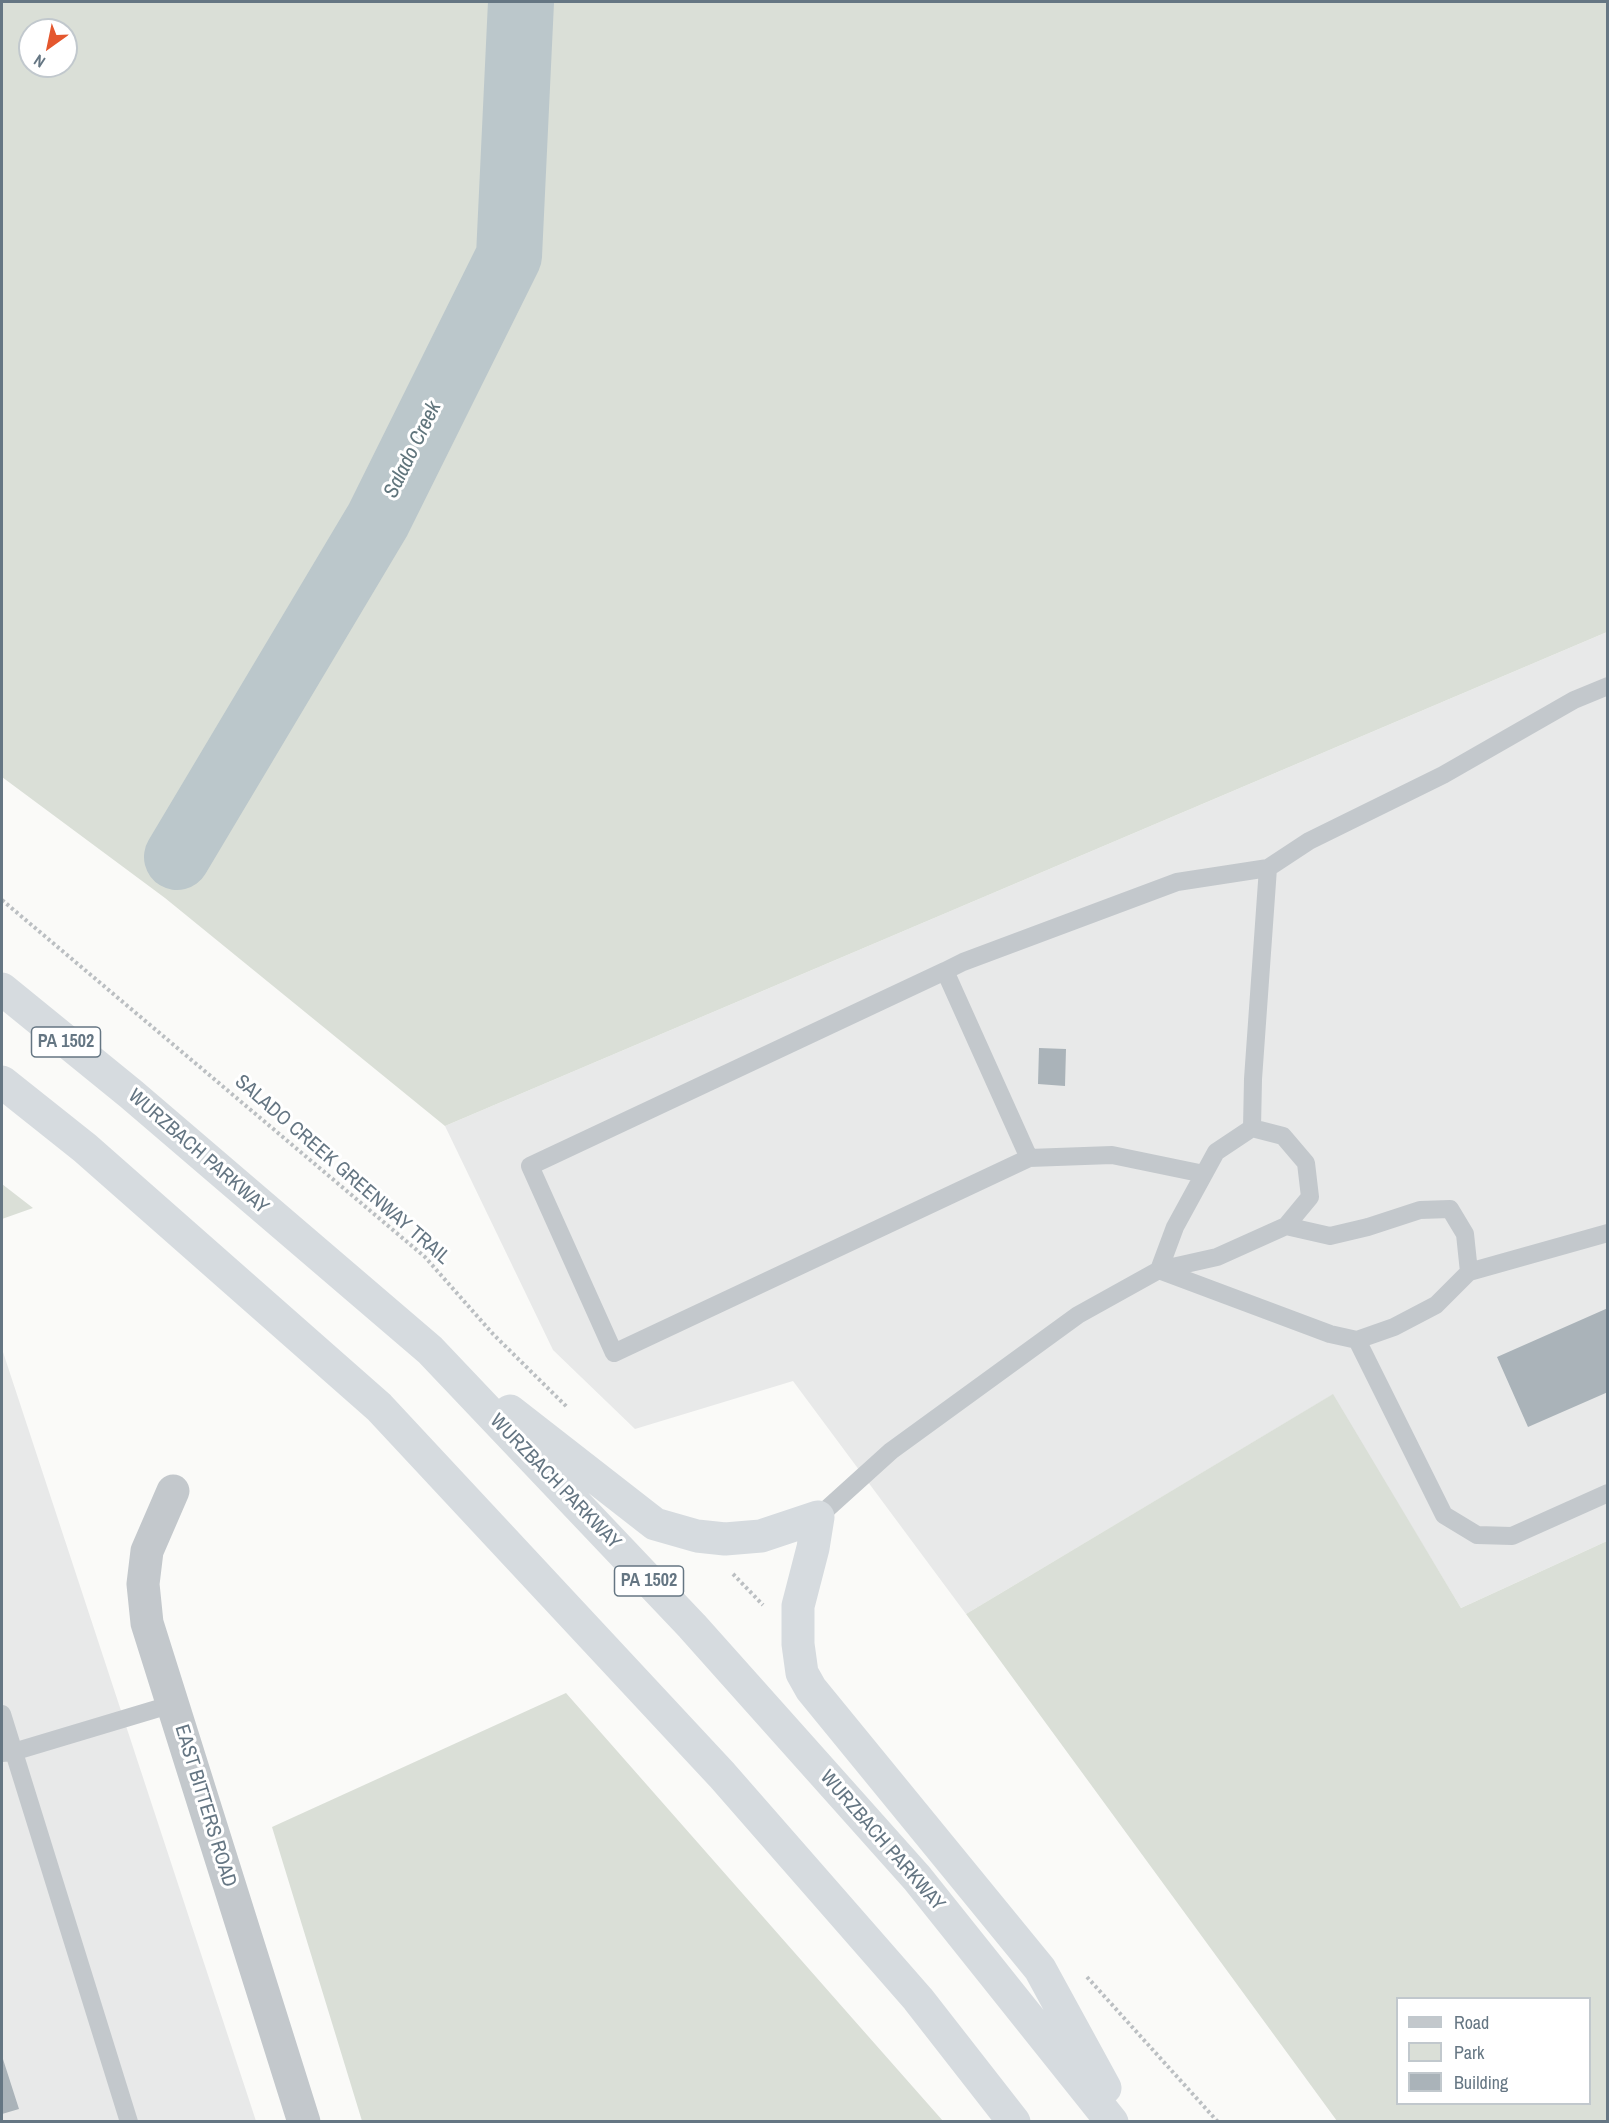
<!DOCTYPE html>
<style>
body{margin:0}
#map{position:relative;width:1609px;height:2123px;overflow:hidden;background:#fafaf8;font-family:"Archivo Narrow",sans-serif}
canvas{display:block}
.frame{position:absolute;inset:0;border:3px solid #657683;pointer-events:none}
.legend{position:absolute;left:1396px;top:1997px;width:195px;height:108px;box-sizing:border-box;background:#fff;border:2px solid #c1c8cd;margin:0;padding:8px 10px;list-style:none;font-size:18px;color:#657683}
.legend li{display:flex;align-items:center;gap:12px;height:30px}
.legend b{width:30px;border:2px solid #c1c8cd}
.north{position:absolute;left:18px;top:18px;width:60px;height:60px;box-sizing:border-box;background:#fff;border:2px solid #c1c8cd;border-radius:50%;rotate:213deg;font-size:16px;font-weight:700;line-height:24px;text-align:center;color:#657683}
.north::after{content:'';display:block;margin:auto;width:21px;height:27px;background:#e4572e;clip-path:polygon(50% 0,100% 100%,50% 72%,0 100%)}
</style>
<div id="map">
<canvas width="1609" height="2123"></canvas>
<div class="frame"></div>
<ul class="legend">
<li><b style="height:8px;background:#c3c8cc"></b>Road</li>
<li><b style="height:16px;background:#dadfd7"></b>Park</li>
<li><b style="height:16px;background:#aab3b9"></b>Building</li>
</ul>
<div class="north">N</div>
</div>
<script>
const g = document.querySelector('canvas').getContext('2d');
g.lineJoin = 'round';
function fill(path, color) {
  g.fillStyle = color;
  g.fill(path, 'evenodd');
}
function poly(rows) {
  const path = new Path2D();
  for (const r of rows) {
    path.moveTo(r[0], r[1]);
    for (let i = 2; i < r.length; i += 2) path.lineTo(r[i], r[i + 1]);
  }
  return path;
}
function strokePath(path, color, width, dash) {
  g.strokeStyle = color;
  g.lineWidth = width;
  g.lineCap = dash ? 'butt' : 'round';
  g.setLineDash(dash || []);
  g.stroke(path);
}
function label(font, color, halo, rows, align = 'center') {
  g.font = font + ' "Archivo Narrow",sans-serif';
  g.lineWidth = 6;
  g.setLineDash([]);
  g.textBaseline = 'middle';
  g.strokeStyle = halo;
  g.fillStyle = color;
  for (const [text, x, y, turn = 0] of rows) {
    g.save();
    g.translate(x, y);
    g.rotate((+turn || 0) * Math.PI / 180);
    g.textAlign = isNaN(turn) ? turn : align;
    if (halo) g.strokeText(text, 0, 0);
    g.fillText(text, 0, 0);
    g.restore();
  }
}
fill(poly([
 [1607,632,1607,1541,1461,1608,1332,1395,966,1614,793,1381,635,1429,553,1350,445,1126],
 [2,1349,256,2121,2,2121]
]), '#e8e9e9');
fill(poly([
 [2,2,1607,2,1607,632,445,1126,165,898,2,777],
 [30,30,66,30,66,66,30,66],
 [2,1184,33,1208,2,1219],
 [1333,1394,1461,1608,1607,1541,1607,2121,1337,2121,966,1614],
 [1590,1998,1590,2104,1398,2104,1398,1998],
 [566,1693,853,2019,943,2121,362,2121,272,1827]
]), '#dadfd7');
strokePath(poly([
 [177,857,378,520,509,256,521,2]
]), '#bbc7cb', 66);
fill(poly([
 [1039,1048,1066,1049,1065,1086,1038,1084],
 [1608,1308,1608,1392,1528,1427,1497,1357],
 [2,2056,19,2109,2,2114]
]), '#aab3b9');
strokePath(poly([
 [2,900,425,1257,493,1334,567,1407],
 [733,1574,763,1605],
 [1087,1977,1218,2122]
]), '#bbbfc2', 4, [3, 3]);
strokePath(poly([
 [945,971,1029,1158,614,1353,530,1166,945,971,963,962,1177,882,1268,868],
 [1252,1128,1253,1079,1268,868,1309,841,1443,775,1574,700,1608,686],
 [1029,1158,1112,1155,1204,1174],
 [1286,1226,1330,1236,1368,1227,1420,1210,1450,1209,1465,1234,1469,1272],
 [1159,1270,1330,1334,1357,1340,1394,1327,1436,1305,1469,1272,1608,1233],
 [1357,1340,1444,1515,1477,1535,1512,1536,1608,1493],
 [818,1517,891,1451,1078,1315,1159,1270,1217,1257,1286,1226,1310,1197,1306,1163,1283,1136,1252,1128,1216,1152,1175,1227,1159,1270],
 [2,1714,129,2122],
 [2,1753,13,1752,173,1704]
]), '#c3c8cc', 18);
strokePath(poly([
 [173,1491,147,1551,143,1584,147,1623,304,2122]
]), '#c3c8cc', 33);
strokePath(poly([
 [2,989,131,1094,430,1350,692,1626,917,1878,1112,2122],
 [2,1082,85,1148,379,1407,722,1775,918,1999,1014,2122],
 [510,1411,655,1524,697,1536,725,1539,761,1536,818,1517,813,1548,798,1606,798,1644,802,1673,811,1689,1040,1969,1105,2088]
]), '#d6dbdf', 33);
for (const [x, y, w] of [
 [66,1042,69],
 [649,1581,69]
]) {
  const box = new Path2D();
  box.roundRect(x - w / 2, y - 15, w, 30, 4.5);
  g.fillStyle = '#fff';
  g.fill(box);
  strokePath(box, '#657683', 1.5);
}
label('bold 18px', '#657683', null, [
 ["PA 1502",66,1042],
 ["PA 1502",649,1581]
]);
label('20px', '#657683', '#fff', [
 ["WURZBACH PARKWAY",198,1152,41],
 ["SALADO CREEK GREENWAY TRAIL",342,1170,41],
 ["WURZBACH PARKWAY",555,1482,46],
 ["EAST BITTERS ROAD",205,1806,73],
 ["WURZBACH PARKWAY",882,1841,49]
]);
label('italic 21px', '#60757c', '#fff', [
 ["Salado Creek",413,450,-64]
]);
</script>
